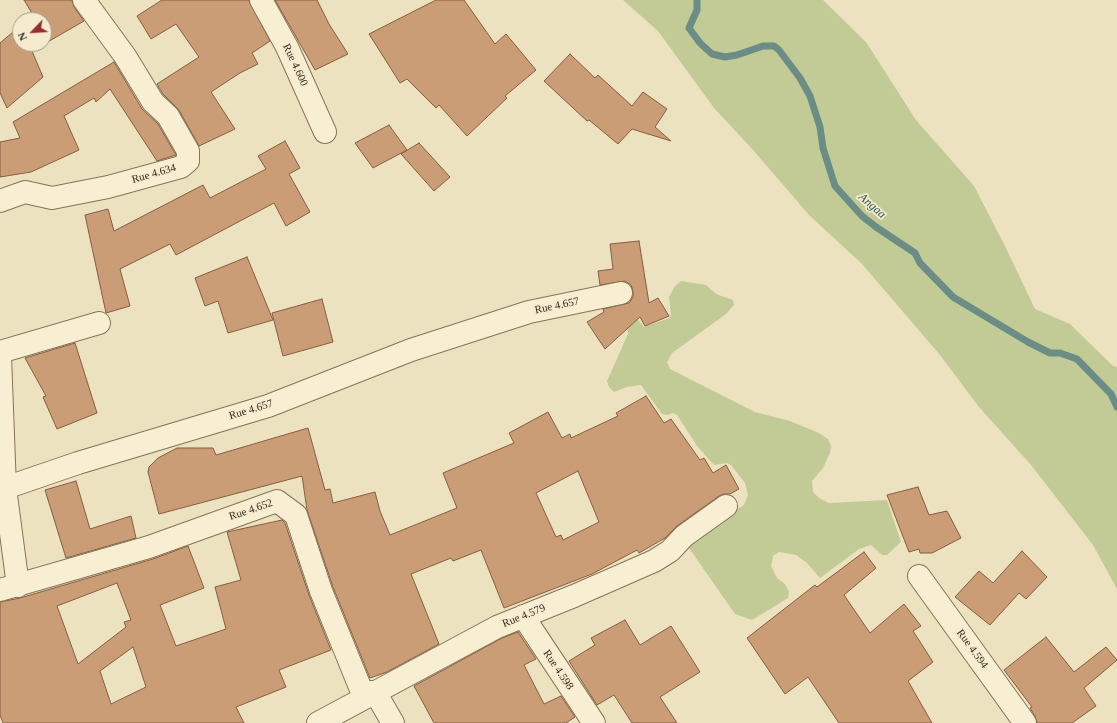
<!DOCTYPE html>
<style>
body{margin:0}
#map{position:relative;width:1117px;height:723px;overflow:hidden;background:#ede2c0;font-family:"Times New Roman",serif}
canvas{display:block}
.north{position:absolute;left:12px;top:12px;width:40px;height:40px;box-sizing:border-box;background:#f5ecd0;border:1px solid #a99e88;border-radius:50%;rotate:245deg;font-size:11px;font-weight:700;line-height:16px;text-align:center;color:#362a1d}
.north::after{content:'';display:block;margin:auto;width:14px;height:18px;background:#952d29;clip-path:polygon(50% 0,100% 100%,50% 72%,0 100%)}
</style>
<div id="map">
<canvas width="1117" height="723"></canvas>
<div class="north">N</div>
</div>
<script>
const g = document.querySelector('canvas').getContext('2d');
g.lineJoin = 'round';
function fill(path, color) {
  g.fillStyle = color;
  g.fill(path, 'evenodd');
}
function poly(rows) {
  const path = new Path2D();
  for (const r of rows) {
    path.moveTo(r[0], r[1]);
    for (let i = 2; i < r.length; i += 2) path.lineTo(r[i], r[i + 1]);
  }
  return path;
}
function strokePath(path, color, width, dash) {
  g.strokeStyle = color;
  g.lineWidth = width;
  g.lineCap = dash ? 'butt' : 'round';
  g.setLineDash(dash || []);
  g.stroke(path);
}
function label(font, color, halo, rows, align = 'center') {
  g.font = font + ' "Times New Roman",serif';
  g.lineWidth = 3.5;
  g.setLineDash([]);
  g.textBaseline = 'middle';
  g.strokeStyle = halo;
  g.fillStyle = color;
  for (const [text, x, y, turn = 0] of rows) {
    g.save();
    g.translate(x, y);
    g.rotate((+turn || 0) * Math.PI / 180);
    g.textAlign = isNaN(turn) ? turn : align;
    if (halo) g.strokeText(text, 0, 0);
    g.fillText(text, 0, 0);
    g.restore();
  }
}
fill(poly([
 [623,0,823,0,866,42,916,120,974,186,1005,246,1035,309,1070,324,1113,366,1117,367,1117,589,1093,545,1031,465,979,407,940,355,862,264,809,215,754,151,714,108,658,31],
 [681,281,706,285,716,294,733,300,734,305,726,314,672,353,667,362,670,369,755,412,790,421,819,433,828,439,831,446,830,453,823,468,812,481,813,492,819,498,829,503,887,500,901,542,887,555,882,555,871,545,859,549,820,578,807,563,796,555,779,552,773,556,771,566,777,578,784,583,789,591,788,598,752,620,735,614,689,548,690,539,694,536,744,505,748,495,745,483,731,465,727,463,714,465,697,446,677,415,673,413,667,415,662,414,641,385,627,387,614,392,609,387,607,381,628,334,625,312,629,309,644,327,669,318,671,315,669,297,675,286]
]), '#c2cb95');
strokePath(poly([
 [697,0,697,10,689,28,700,43,712,54,725,57,737,55,763,46,774,46,779,50,800,78,810,96,820,127,823,148,835,186,862,216,876,227,915,253,920,263,953,297,1028,342,1050,353,1060,353,1077,359,1111,394,1117,407]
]), '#6b8d86', 7);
const building = poly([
 [24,0,72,0,74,7,84,21,32,51,43,77,7,108,0,93,0,43,20,26,20,44,44,44,44,20,27,20,33,15,24,0],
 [162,0,249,0,270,41,252,53,258,64,240,73,211,92,235,129,199,146,179,110,163,94,157,84,199,57,176,24,151,39,137,16,162,0],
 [275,0,317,0,329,24,348,54,315,70,275,0],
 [436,0,464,0,495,44,506,34,536,70,505,96,507,98,467,136,439,105,436,108,407,79,400,83,369,34,436,0],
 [570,54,595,78,598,75,632,106,643,92,667,109,655,127,671,141,632,129,618,144,589,120,587,121,544,81,570,54],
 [114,62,142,109,158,124,176,155,157,161,110,89,96,102,94,98,64,116,79,150,31,172,0,177,0,142,20,138,13,122,114,62],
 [389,125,407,150,373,168,355,143,389,125],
 [285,141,300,168,289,174,310,212,286,226,274,203,176,255,170,244,120,269,130,306,106,313,85,215,108,209,114,231,203,185,210,198,266,169,258,156,285,141],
 [419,143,450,177,434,191,401,154,419,143],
 [639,241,649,303,658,298,669,316,645,326,640,317,605,349,587,322,604,312,603,309,629,303,633,297,633,291,631,285,625,281,600,285,598,271,613,269,610,244,639,241],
 [247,257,273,320,228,333,218,301,205,306,195,278,247,257],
 [322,299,333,342,283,356,272,313,322,299],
 [75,343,97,413,57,429,43,397,46,396,25,358,75,343],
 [646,396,664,423,671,419,700,460,704,458,713,473,726,465,739,489,730,494,724,494,719,496,677,526,665,538,639,553,637,550,592,574,504,608,481,550,453,561,451,558,411,574,439,644,387,672,370,678,333,587,307,510,302,476,159,514,148,472,149,467,158,458,177,448,213,448,216,455,308,428,325,490,330,489,333,503,375,492,380,511,390,535,457,508,443,473,514,443,509,433,548,412,562,438,570,434,571,438,618,416,616,413,646,396],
 [578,471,599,522,563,540,561,535,556,537,536,493,578,471],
 [76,481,90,529,131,516,136,538,66,558,45,490,76,481],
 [918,487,929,515,947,511,961,538,932,553,920,553,919,549,909,552,887,495,918,487],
 [282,520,285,523,309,595,331,650,279,670,286,687,236,707,244,723,3,723,0,715,0,602,20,598,153,559,188,546,204,588,160,605,176,646,226,629,215,587,241,580,227,532,282,520],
 [117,583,131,620,124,622,126,627,78,664,57,606,117,583],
 [133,647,146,687,111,704,100,671,133,647],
 [1022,551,1047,577,1026,599,1019,593,990,625,955,597,979,571,993,583,1022,551],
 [864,552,876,568,844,595,870,633,904,604,921,626,913,631,933,662,908,681,932,723,839,723,808,677,785,694,747,638,815,585,817,587,864,552],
 [625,620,640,645,671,626,700,672,660,697,677,723,632,723,614,695,597,705,569,661,595,645,591,638,625,620],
 [518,632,536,659,524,665,544,704,561,696,575,717,566,723,434,723,414,686,502,638,518,632],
 [1046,637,1074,672,1106,647,1117,660,1084,688,1096,706,1072,723,1037,723,1035,716,1030,708,1032,707,1004,670,1046,637]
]);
fill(building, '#cb9d76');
strokePath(building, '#855d3f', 1);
const minor = poly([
 [261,0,287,47,325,132],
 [0,201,25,192,52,198,108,187,181,167,188,161,188,151,168,116,153,102,125,56,84,0],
 [0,352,99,323],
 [0,356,5,488,78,463,268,406,411,350,529,312,621,293],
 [5,488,18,586],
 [919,576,1025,723],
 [0,590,149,547,277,501,296,515,321,591,362,692,375,692,393,723],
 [523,616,594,723],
 [318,723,497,627,574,596,654,561,670,551,684,536,726,506]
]);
strokePath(minor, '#867358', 24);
strokePath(minor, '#f8efd3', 22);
label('11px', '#362a1d', '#f5ecd0', [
 ["Rue 4.600",295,65,65],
 ["Rue 4.634",154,174,-16],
 ["Rue 4.657",557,306,-12],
 ["Rue 4.657",251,410,-17],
 ["Rue 4.652",251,510,-19],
 ["Rue 4.579",524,616,-22],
 ["Rue 4.594",972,649,54],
 ["Rue 4.598",558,670,56]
]);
label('italic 12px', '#2c5655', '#f5ecd0', [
 ["Angaa",872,206,41]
]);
</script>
